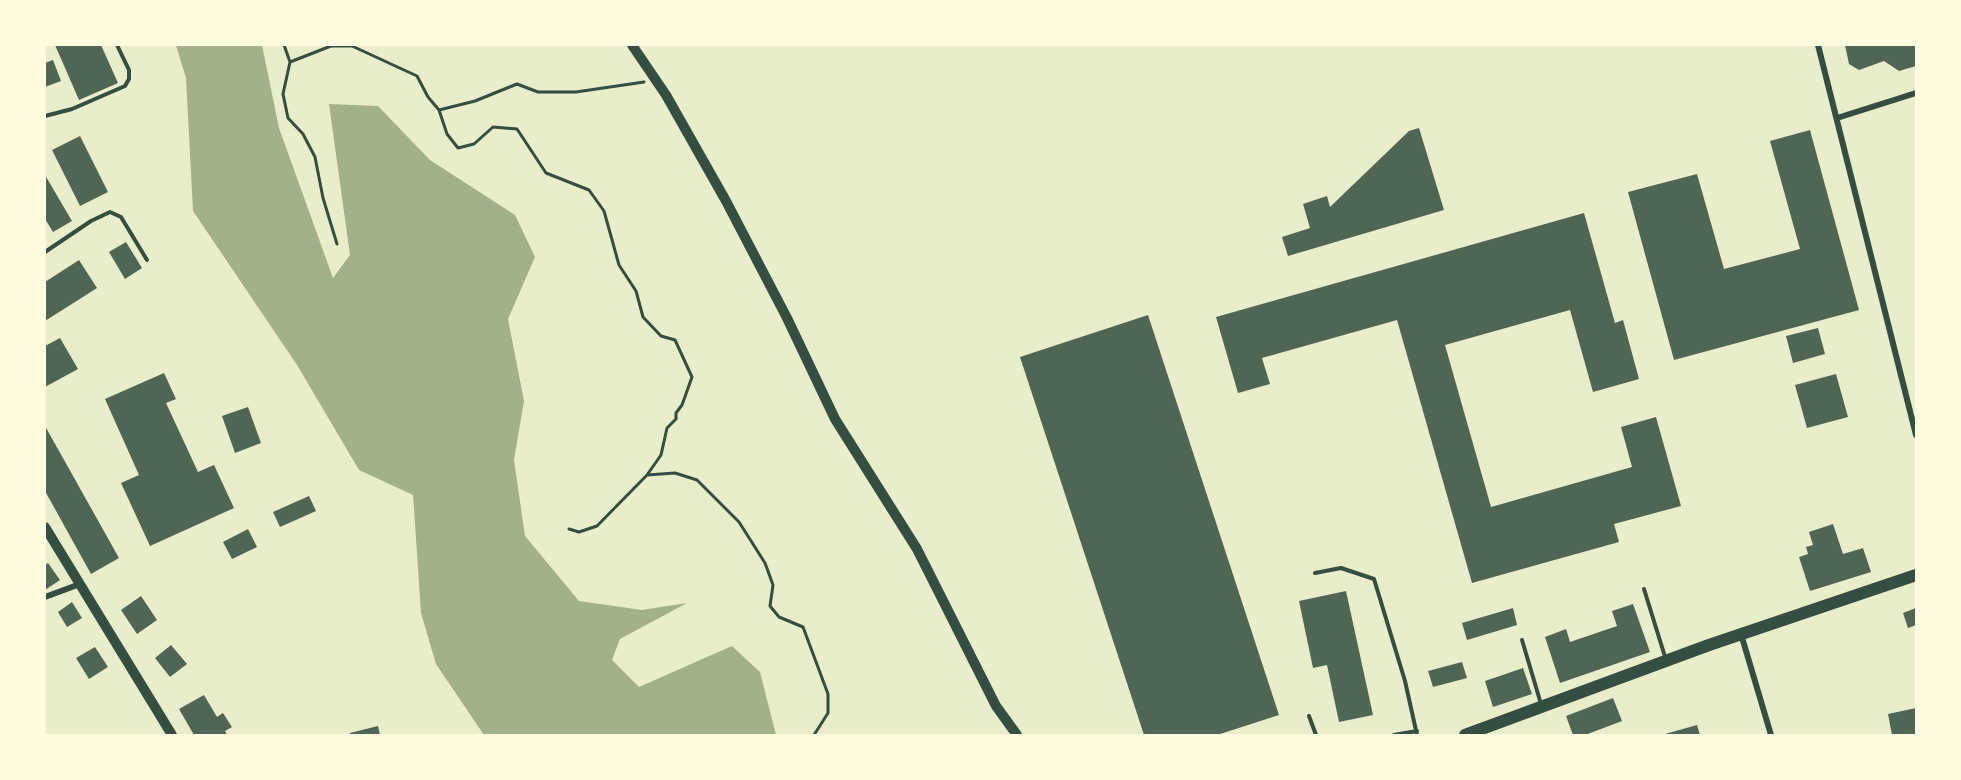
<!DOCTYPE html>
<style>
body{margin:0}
#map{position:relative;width:1961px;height:780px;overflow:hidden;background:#e9edc9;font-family:"Golos Text",sans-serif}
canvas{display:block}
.frame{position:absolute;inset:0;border:46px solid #fefae0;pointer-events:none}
</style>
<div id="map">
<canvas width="1961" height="780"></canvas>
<div class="frame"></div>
</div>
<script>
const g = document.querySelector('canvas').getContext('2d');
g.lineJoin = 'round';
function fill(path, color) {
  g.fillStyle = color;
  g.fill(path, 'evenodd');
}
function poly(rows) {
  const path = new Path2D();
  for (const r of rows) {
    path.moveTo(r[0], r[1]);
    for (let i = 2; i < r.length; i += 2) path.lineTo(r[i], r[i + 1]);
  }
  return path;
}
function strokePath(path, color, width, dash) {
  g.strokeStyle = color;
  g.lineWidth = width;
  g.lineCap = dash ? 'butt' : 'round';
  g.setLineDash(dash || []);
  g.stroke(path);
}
fill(poly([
 [176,45,262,45,279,128,333,278,350,255,329,104,378,106,430,160,515,215,535,257,508,319,524,401,514,460,525,536,579,601,642,610,687,603,620,639,612,660,639,687,732,646,760,672,776,735,484,735,436,664,421,613,413,495,359,470,297,365,193,211,186,78]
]), '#a3b18a');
fill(poly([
 [55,45,101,45,118,83,79,100],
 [1845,45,1916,45,1916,66,1899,71,1884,61,1859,70,1849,64],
 [53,60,61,81,45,87,45,63],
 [1419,128,1444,210,1288,256,1282,237,1310,228,1303,204,1327,196,1330,207,1409,131],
 [1810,130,1859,310,1674,360,1628,192,1697,174,1724,269,1800,249,1770,141],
 [80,136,108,192,80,206,52,150],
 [45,175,72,221,53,232,45,219],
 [1584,213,1615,323,1623,320,1639,379,1593,392,1570,310,1445,345,1491,507,1632,467,1621,427,1656,417,1681,506,1614,524,1619,542,1472,583,1397,320,1262,358,1270,384,1238,393,1216,317],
 [126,242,142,268,125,279,109,252],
 [79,260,97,288,45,321,45,282],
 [1148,315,1279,715,1217,735,1144,735,1020,357],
 [1818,328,1825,354,1793,363,1786,336],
 [60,338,78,369,45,387,45,346],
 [164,373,176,399,166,403,198,472,214,465,234,508,150,546,121,483,139,475,105,399],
 [1836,374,1848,417,1807,428,1795,385],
 [248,407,261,443,235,453,222,416],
 [45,426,119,558,91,574,45,491],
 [309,496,316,511,280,527,273,512],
 [1833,524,1843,554,1863,548,1871,572,1810,591,1799,557,1808,554,1806,547,1813,545,1809,532],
 [248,529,257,547,232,559,223,542],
 [48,563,60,580,45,590,45,565],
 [1346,591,1373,715,1339,722,1327,665,1313,668,1299,601],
 [141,596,157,620,137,634,121,610],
 [72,602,82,618,67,627,58,612],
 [1633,604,1650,652,1560,683,1545,637,1566,629,1570,642,1617,626,1612,611],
 [1513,608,1517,625,1467,640,1462,623],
 [1916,608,1916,625,1908,628,1903,613],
 [171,645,187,664,170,677,155,658],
 [95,647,108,667,89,679,76,658],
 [1462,662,1467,678,1433,687,1428,671],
 [1523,668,1532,694,1493,707,1485,681],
 [204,695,217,717,223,713,232,727,225,731,227,735,194,735,179,709],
 [1613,698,1622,721,1585,735,1573,735,1566,716],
 [1916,708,1916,735,1892,735,1888,714],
 [1697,725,1700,735,1665,735,1665,734],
 [378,726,380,735,350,735,350,733]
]), '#4f6655');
strokePath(poly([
 [284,45,290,62,283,94,288,118,303,134,315,157,323,198,337,244],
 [290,62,331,46,352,46,417,76,428,97,439,110,447,134,458,148,474,144,493,127,517,129,546,173,589,190,604,211,619,265,636,291,643,317,661,336,675,340,692,377,682,405,676,413,676,419,667,428,661,455,647,475,675,473,697,480,739,522,765,563,773,585,770,606,779,617,803,627,828,694,828,713,814,735],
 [439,110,475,101,517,84,538,92,576,92,644,82],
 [569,529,579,532,597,526,647,475]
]), '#344e41', 3);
strokePath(poly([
 [45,116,72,109,125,86,129,79,129,70,117,45],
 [45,252,91,221,110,212,121,217,147,260],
 [1315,573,1341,568,1374,579,1405,681,1417,735],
 [1644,589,1666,660],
 [1522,640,1541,704],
 [1309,716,1316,735],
 [1394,735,1417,731]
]), '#344e41', 4);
strokePath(poly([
 [1818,45,1916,435],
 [1837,118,1916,93],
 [45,597,80,584],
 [1741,634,1771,735]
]), '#344e41', 6);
strokePath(poly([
 [632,45,666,95,726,201,787,318,835,419,917,549,996,706,1017,735],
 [45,527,172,735]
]), '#344e41', 10);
strokePath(poly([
 [1465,735,1709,645,1916,575]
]), '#344e41', 12);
</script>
